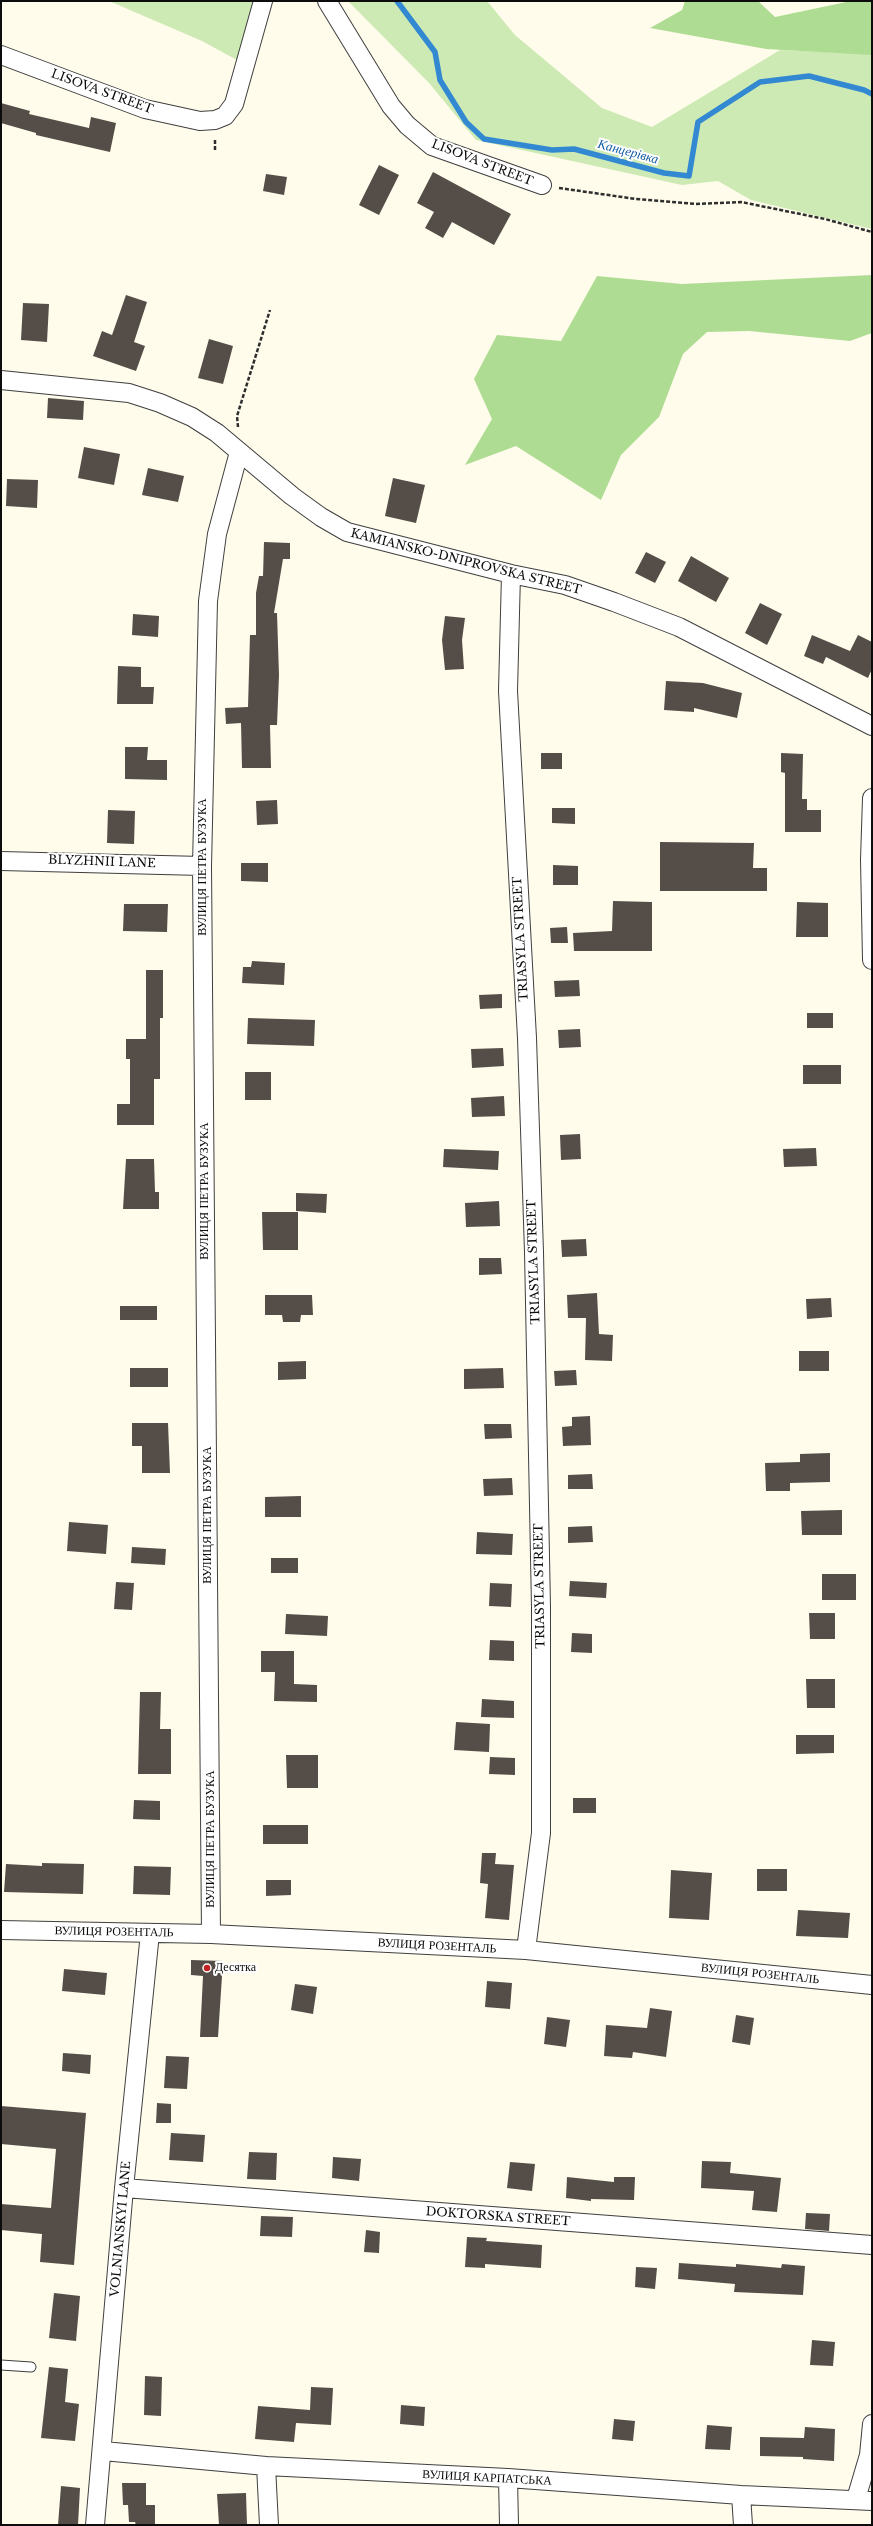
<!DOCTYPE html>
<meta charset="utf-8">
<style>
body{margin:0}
#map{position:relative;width:873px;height:2526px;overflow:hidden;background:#fffceb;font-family:"Libre Baskerville",serif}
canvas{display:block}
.frame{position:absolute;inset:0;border:2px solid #0c0c0c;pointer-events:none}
</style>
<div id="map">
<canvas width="873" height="2526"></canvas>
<div class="frame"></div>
</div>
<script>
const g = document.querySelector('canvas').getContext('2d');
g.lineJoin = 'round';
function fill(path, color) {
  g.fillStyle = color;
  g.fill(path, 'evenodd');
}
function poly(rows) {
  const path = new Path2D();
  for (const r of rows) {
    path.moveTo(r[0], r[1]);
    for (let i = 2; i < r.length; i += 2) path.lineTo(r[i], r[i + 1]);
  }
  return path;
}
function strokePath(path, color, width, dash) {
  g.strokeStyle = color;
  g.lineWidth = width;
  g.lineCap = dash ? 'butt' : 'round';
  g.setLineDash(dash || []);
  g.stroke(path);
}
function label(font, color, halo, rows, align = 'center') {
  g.font = font + ' "Libre Baskerville",serif';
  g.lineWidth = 4;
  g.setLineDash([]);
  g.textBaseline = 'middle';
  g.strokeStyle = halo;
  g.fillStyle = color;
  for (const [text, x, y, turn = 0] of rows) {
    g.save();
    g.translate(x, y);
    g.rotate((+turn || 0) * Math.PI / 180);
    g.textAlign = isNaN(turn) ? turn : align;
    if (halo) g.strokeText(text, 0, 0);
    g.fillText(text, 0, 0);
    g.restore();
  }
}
fill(poly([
 [109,1,257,1,237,60,202,41],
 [348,1,487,1,515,35,602,108,652,127,780,50,872,54,872,229,751,200,718,181,682,185,476,140,429,83]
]), '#cdeab4');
fill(poly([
 [685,1,758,1,775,17,851,1,872,1,872,55,766,49,650,28,682,10],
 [872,275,872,333,850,341,749,331,707,332,683,354,659,417,621,455,601,500,516,446,465,465,492,419,474,379,497,335,561,341,597,276,682,284]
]), '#afdc93');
strokePath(poly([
 [397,1,435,52,440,80,466,122,484,139,552,150,574,149,664,173,689,176,698,122,760,82,809,76,864,90,872,94]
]), '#3289d2', 5.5);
fill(poly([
 [1,103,30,111,29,114,89,128,91,117,116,123,110,152,36,135,36,133,1,123],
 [379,165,399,175,379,215,359,205],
 [433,172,511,214,494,245,452,222,443,238,425,228,434,212,417,203],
 [266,174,287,177,284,195,263,191],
 [126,295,147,302,134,342,145,346,136,371,93,356,102,331,112,335],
 [23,303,49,304,47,342,21,340],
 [209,339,233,346,223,384,198,378],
 [48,398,84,401,83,420,47,418],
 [84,447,120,454,114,485,78,478],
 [148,468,184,476,178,502,142,495],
 [393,478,425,485,416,523,385,516],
 [7,479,38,480,37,508,6,506],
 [264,542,290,543,290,559,283,559,274,613,277,613,279,675,277,725,270,725,271,768,242,768,241,723,226,724,225,708,248,707,250,635,256,635,256,593,259,576,263,576],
 [646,552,666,562,655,583,635,573],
 [691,556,729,578,716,602,678,581],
 [760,603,782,614,767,645,745,633],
 [133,614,159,616,158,637,132,635],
 [445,616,465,618,462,640,464,669,445,670,442,640],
 [812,635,850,651,858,635,872,642,872,669,868,678,826,657,823,664,804,656],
 [118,666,141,667,141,687,154,687,153,704,117,704],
 [666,681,703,683,742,693,737,718,694,708,694,712,664,710],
 [125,747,148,747,147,760,167,760,167,780,125,779],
 [541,753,562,753,562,769,541,769],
 [781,753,803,754,802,799,807,799,807,810,821,810,821,832,785,832,785,773,781,772],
 [277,800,278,824,257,825,256,801],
 [552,808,575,808,575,824,552,823],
 [108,810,135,811,134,844,107,843],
 [660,842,754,843,753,868,767,868,767,891,660,891],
 [241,863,268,863,268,882,241,881],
 [553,865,578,866,578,885,553,885],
 [613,901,652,902,652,951,574,951,573,933,612,931],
 [797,902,828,903,828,937,796,937],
 [124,904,168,904,167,932,123,931],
 [567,927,568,943,551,943,550,928],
 [252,961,285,963,284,985,242,983,243,967,251,967],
 [146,970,163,970,163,1018,160,1018,160,1079,154,1079,154,1125,117,1125,117,1104,130,1104,130,1059,126,1059,126,1039,146,1039],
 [579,980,580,996,555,997,554,981],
 [502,994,502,1008,480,1009,479,995],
 [807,1013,833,1013,833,1028,807,1028],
 [248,1018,315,1020,314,1046,247,1044],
 [580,1029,581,1047,559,1048,558,1030],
 [503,1048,504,1066,472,1068,471,1049],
 [803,1065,841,1065,841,1084,803,1084],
 [245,1072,271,1072,271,1100,245,1100],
 [504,1096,505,1116,472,1117,471,1098],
 [580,1134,581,1159,561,1160,560,1135],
 [816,1148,817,1166,784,1167,783,1149],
 [444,1149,499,1151,498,1170,443,1167],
 [126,1159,154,1159,155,1192,159,1192,159,1209,123,1209],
 [296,1193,327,1194,326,1213,296,1211],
 [499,1201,500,1226,466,1227,465,1203],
 [262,1212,298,1212,298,1250,263,1250],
 [586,1239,587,1256,562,1257,561,1240],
 [479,1258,501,1258,502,1274,479,1275],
 [597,1293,599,1334,613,1335,612,1361,585,1360,586,1318,568,1318,567,1295],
 [265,1295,312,1295,313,1315,301,1315,300,1322,283,1322,282,1315,265,1315],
 [831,1298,832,1317,807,1319,806,1299],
 [120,1306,157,1306,157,1320,120,1320],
 [799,1351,829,1351,829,1371,799,1371],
 [306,1361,306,1379,278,1380,278,1362],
 [130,1368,168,1368,168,1387,130,1387],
 [503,1368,504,1388,464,1389,464,1369],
 [576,1370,577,1385,555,1386,554,1371],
 [590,1416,591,1445,563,1446,562,1427,572,1426,572,1417],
 [132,1423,168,1423,170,1473,142,1473,142,1446,132,1446],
 [484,1424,511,1424,512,1438,485,1439],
 [830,1453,830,1482,790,1483,790,1491,766,1491,765,1463,800,1462,800,1454],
 [592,1474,593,1489,568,1489,568,1475],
 [512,1478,513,1495,484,1496,483,1479],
 [301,1496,301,1517,265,1517,265,1497],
 [842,1510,842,1535,802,1535,801,1511],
 [69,1522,108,1525,106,1554,67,1551],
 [592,1526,593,1542,568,1543,568,1527],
 [477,1532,513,1534,512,1555,476,1554],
 [132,1547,166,1549,165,1565,131,1563],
 [271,1558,298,1558,298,1573,271,1573],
 [822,1574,856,1574,856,1600,822,1600],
 [570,1581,607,1583,606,1598,569,1596],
 [116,1582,134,1583,132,1610,114,1609],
 [490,1583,512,1584,511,1607,489,1606],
 [809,1613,835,1613,835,1639,810,1639],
 [286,1614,328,1616,327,1636,285,1634],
 [572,1633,592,1634,592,1653,571,1652],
 [490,1640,514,1641,514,1661,489,1660],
 [261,1651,294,1651,294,1684,317,1685,317,1702,274,1701,275,1672,261,1672],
 [806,1679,835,1679,835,1708,807,1708],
 [140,1692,161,1692,160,1729,171,1729,171,1774,138,1774],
 [482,1699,514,1701,514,1718,481,1717],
 [456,1722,490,1724,489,1752,454,1750],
 [796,1735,834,1735,834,1753,796,1754],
 [286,1755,318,1755,318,1788,287,1788],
 [490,1757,515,1758,515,1775,489,1774],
 [573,1798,596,1798,596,1813,573,1813],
 [134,1800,160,1801,160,1820,133,1819],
 [263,1825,308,1825,308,1844,263,1844],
 [482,1853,496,1853,495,1864,514,1865,509,1920,485,1918,488,1884,480,1883],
 [42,1863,84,1864,83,1894,4,1892,6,1864,42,1866],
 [134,1866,171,1867,170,1895,133,1894],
 [757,1869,787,1869,787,1891,757,1891],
 [671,1870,712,1873,709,1920,669,1918],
 [266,1880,291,1880,291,1895,266,1896],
 [798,1910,850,1913,848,1938,796,1936],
 [191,1960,223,1961,218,2037,200,2037,203,1976,191,1975],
 [64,1969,107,1973,105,1995,62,1991],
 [487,1981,512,1983,510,2009,485,2007],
 [295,1984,317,1987,313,2014,291,2010],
 [650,2008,672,2011,666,2057,633,2052,632,2058,604,2056,606,2025,647,2028],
 [736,2015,754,2018,750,2045,732,2042],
 [547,2017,570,2020,566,2047,544,2044],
 [63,2053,91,2055,90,2074,62,2071],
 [166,2056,189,2057,187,2089,164,2088],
 [157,2103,171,2104,171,2123,156,2123],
 [1,2106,86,2113,74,2265,40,2262,42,2234,1,2230,1,2204,51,2208,56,2149,1,2144],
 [171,2133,205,2135,203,2162,169,2160],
 [249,2152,277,2153,276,2180,247,2179],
 [333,2157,361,2159,359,2181,332,2178],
 [702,2161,731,2162,730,2173,781,2178,777,2212,752,2210,754,2191,701,2188],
 [510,2162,535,2164,532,2191,507,2188],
 [567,2177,614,2182,614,2177,635,2177,634,2200,591,2199,591,2201,566,2198],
 [806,2213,830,2214,829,2231,805,2229],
 [261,2216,293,2217,292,2237,260,2236],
 [366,2230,380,2232,379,2253,364,2252],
 [467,2237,487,2238,486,2241,542,2245,541,2268,485,2264,485,2268,465,2267],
 [679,2263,736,2267,736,2264,781,2268,782,2264,805,2266,803,2295,734,2292,735,2284,678,2279],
 [636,2267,657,2268,655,2289,635,2287],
 [54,2293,80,2296,76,2341,49,2338],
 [812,2340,835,2342,833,2366,810,2365],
 [49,2367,68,2369,65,2402,79,2404,75,2441,41,2438],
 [145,2376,162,2377,161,2416,144,2415],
 [311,2387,333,2388,331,2425,296,2423,294,2442,255,2439,258,2406,310,2410],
 [401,2405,425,2407,424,2426,400,2424],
 [614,2419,635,2421,633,2441,612,2439],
 [707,2425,732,2427,730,2450,705,2449],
 [805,2427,835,2429,834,2461,803,2459,803,2457,760,2456,760,2437,804,2438],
 [122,2483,146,2483,146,2505,155,2505,155,2525,136,2525,135,2522,129,2522,128,2505,123,2505],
 [61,2486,80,2488,78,2525,58,2525],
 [246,2493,247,2525,219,2525,217,2494]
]), '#554e48');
const lane = poly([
 [1,2365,31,2367]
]);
const street = poly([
 [327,1,391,106,407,125,432,146,542,185],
 [1,55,145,109,200,121,215,120,225,116,234,104,263,1],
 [1,380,129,393,160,403,192,417,217,433,292,496,321,517,347,532,511,574,565,585,614,602,679,627,872,726],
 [511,574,508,691,527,1038,534,1252,541,1607,541,1833,526,1950],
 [872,798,870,860,872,960],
 [1,861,202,866],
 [1,1930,211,1934,526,1950,872,1985],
 [211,1934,202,866,208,601,217,534,239,452],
 [124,2188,872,2245],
 [103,2451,266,2466,508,2478,741,2495,872,2501],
 [266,2466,269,2525],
 [508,2478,509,2525],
 [741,2495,743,2525],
 [856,2499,869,2455,872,2424],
 [95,2525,124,2188,150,1933]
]);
strokePath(lane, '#3f3f3f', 11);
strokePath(street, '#3f3f3f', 20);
strokePath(poly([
 [215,150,215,138],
 [559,188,636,199,696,204,741,202,825,219,872,232],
 [238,427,237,416,270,310]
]), '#2e2e2e', 2.5, [4, 2]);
strokePath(lane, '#fff', 9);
strokePath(street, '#fff', 18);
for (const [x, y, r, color] of [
 [207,1968,4,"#c12120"]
]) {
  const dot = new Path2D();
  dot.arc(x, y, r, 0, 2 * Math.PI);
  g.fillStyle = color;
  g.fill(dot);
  strokePath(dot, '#fff', 1.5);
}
label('12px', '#0c0c0c', '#fff', [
 ["LISOVA STREET",102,92,20],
 ["LISOVA STREET",482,163,21],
 ["KAMIANSKO-DNIPROVSKA STREET",466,562,14],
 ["BLYZHNII LANE",102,862,2],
 ["ВУЛИЦЯ ПЕТРА БУЗУКА",203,867,-90],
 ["TRIASYLA STREET",521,939,-93],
 ["ВУЛИЦЯ ПЕТРА БУЗУКА",205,1191,-90],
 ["TRIASYLA STREET",534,1262,-92],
 ["ВУЛИЦЯ ПЕТРА БУЗУКА",208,1515,-90],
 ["TRIASYLA STREET",540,1586,-91],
 ["ВУЛИЦЯ ПЕТРА БУЗУКА",211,1839,-90],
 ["ВУЛИЦЯ РОЗЕНТАЛЬ",114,1932,1],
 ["ВУЛИЦЯ РОЗЕНТАЛЬ",437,1946,3],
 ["ВУЛИЦЯ РОЗЕНТАЛЬ",760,1974,6],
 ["DOKTORSKA STREET",498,2217,4],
 ["VOLNIANSKYI LANE",121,2229,-85],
 ["ВУЛИЦЯ КАРПАТСЬКА",487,2478,3]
]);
label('12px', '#0c0c0c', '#fff', [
 ["Десятка",215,1968]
], 'left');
label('italic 13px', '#115ba2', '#fff', [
 ["Канцерівка",628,152,15]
]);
</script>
